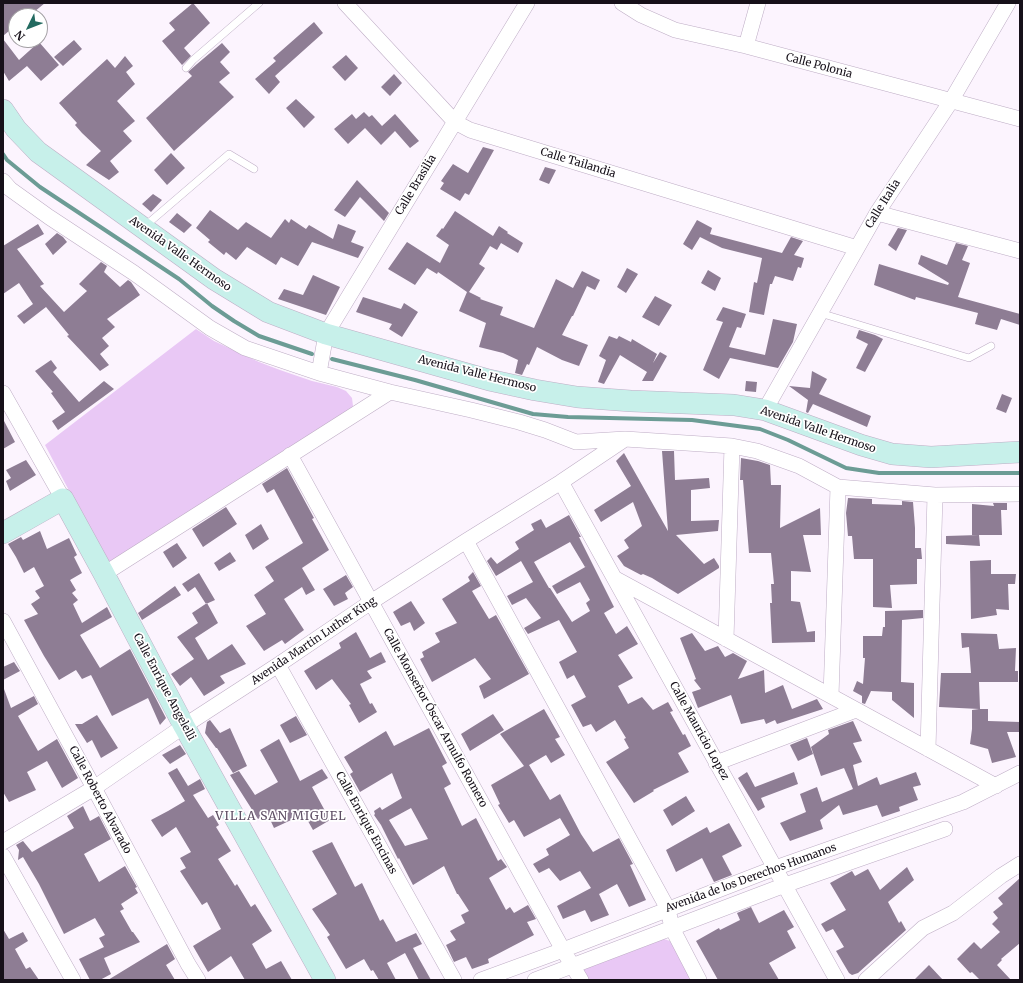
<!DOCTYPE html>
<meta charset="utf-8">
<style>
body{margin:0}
#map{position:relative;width:1023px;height:983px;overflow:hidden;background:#fcf4fe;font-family:Merriweather,serif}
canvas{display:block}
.frame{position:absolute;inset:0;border:4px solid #161019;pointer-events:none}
.north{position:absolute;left:8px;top:8px;width:40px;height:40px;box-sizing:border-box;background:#fff;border:1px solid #a29fa3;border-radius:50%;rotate:227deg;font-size:11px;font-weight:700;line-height:16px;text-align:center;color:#161019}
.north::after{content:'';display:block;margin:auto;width:14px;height:18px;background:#236a60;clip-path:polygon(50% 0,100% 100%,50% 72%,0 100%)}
</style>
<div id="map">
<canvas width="1023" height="983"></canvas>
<div class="frame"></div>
<div class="north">N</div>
</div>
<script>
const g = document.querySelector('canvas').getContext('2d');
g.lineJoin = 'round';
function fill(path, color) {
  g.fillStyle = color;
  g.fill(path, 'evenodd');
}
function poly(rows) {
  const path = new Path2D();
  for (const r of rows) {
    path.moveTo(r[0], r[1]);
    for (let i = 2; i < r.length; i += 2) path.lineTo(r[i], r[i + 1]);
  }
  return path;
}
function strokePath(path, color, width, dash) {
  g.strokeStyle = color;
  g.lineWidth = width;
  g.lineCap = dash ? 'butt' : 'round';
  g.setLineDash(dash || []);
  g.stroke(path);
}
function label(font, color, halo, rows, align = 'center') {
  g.font = font + ' Merriweather,serif';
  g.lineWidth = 3.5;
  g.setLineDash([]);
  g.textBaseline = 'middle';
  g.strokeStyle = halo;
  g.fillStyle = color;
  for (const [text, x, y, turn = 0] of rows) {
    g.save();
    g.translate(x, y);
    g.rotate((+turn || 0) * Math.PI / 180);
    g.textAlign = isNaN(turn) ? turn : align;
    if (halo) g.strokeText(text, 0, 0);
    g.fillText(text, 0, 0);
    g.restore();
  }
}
fill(poly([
 [196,329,214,341,259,362,280,370,312,381,337,387,346,391,352,398,353,406,351,412,111,563,108,561,104,557,45,445],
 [661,938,670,941,673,946,693,980,587,980,584,974,584,969]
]), '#e9c8f5');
strokePath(poly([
 [3,154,7,160,40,187,179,279,212,306,234,321,259,336,312,354],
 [332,359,415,380,533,414,568,417,692,420,760,429,788,440,846,468,879,473,1020,473]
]), '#6c9c95', 4);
fill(poly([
 [3,3,45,3,29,16,16,16,16,25,3,36],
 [193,3,210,23,184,48,191,56,182,65,162,41,175,30,169,23],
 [314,22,323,33,275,76,280,82,269,94,255,79,276,61,273,58],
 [3,39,19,60,39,42,59,65,41,81,27,66,9,81,3,71],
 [74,40,82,49,63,66,54,57],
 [222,43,230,52,220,62,230,73,219,82,234,97,174,151,146,118,192,76,188,72,197,64],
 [346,55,358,68,345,81,332,67],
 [125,56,133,66,126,72,135,84,117,101,135,121,123,131,132,141,110,161,119,172,109,180,86,165,101,151,82,133,75,125,77,123,59,103,107,59,115,68],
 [394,74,402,83,390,96,381,87],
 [296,99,315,117,304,128,286,108],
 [364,112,369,117,372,115,382,126,395,114,419,141,410,148,395,131,381,145,365,128,348,144,334,129,352,114,356,119],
 [483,147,494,150,469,195,465,193,460,201,440,189,444,183,441,181,453,164,468,173],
 [171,153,185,168,167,185,154,170],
 [545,167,556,170,549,184,539,180],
 [357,180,389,213,384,221,360,197,345,217,334,210],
 [153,194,162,200,151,212,142,204],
 [210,210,238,230,246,222,271,238,285,219,289,223,291,219,306,229,309,225,333,239,338,224,356,231,351,242,364,247,358,258,312,242,298,266,281,257,276,265,247,247,236,260,226,252,224,255,208,242,210,240,196,228],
 [455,211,493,236,499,226,508,232,507,233,523,243,518,253,501,243,497,250,490,246,479,264,485,268,469,292,481,298,480,299,503,307,500,315,534,328,556,279,573,288,582,271,600,280,595,290,587,286,573,316,572,316,562,335,588,345,579,366,562,360,537,347,529,365,527,364,522,375,515,373,518,360,503,353,479,347,486,323,459,311,467,292,438,272,437,274,427,268,415,285,388,269,407,242,440,263,449,245,436,236,442,228,443,229],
 [177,213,192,225,184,233,169,222],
 [697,220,712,228,710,234,782,253,791,237,803,241,794,255,804,258,801,268,798,267,793,281,775,276,772,284,770,284,764,315,749,312,754,282,757,283,762,258,722,248,700,237,692,250,683,244],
 [38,224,44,234,17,249,44,284,40,286,64,312,87,291,79,284,101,262,107,266,104,272,120,287,128,280,131,282,140,295,107,319,115,327,102,338,109,346,100,354,109,365,100,371,67,336,69,335,46,307,24,324,17,316,33,304,19,283,3,294,3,246],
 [898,228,907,230,896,251,888,245],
 [57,233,63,237,67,242,53,255,45,244],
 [956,243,968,246,962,260,970,263,958,297,1020,314,1020,325,1001,319,997,330,975,324,978,313,916,297,915,300,874,285,879,264,948,285,949,283,918,264,921,255,947,265],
 [627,268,638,274,626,293,617,287],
 [708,270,721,278,715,291,701,283],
 [313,275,340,287,326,315,278,299,284,289,303,295],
 [655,296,672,305,659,326,642,317],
 [363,297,401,309,404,303,418,312,402,337,389,329,392,324,356,312],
 [723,307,746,314,741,328,737,327,729,347,765,355,773,319,797,324,793,342,778,368,730,358,719,379,703,370,723,322,716,320],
 [859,330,875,335,883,339,865,372,856,368,868,344,856,338],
 [609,336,617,339,619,336,631,342,632,339,657,354,653,363,660,352,667,356,653,381,642,381,647,372,620,355,604,384,598,382,606,360,599,356],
 [51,360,57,368,53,372,79,402,104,381,114,389,58,430,52,421,65,412,51,393,53,392,35,371],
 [812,371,827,379,819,394,871,416,867,427,813,404,808,413,806,412,808,400,789,386,810,388],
 [746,381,757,382,756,392,745,391],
 [1002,394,1012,398,1006,413,996,409],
 [3,419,15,442,3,449],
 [662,451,674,451,675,480,709,478,710,488,691,490,691,521,719,520,718,531,676,535,704,564,714,558,719,566,719,568,678,594,652,578,643,574,641,575,624,566,617,556,629,548,624,540,642,526,633,502,601,522,594,510,631,486,616,461,624,453,668,531],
 [741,458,758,461,770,465,771,485,781,485,780,528,820,508,821,535,803,535,811,572,791,571,791,601,800,602,807,632,815,631,815,642,772,643,770,603,772,603,771,584,774,584,771,553,749,553,743,480,740,480],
 [26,460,36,475,10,491,6,481,11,478,6,470],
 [287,468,314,518,312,519,329,550,302,568,315,590,306,595,302,587,284,599,304,630,285,644,282,640,264,651,246,626,266,614,254,595,274,581,265,567,303,543,274,489,267,493,262,484],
 [848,498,872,499,872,504,902,505,902,501,913,502,915,528,915,548,921,548,922,559,917,559,917,584,890,585,892,608,873,607,873,559,854,559,852,536,848,536,846,513],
 [993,503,1007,503,1007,510,1001,510,1002,535,972,535,972,504,994,506],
 [226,507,237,524,203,547,192,529],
 [569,515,581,537,579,537,614,607,604,613,616,634,627,626,638,644,618,655,633,678,618,686,628,704,642,697,653,710,668,702,673,711,670,712,683,735,685,734,691,746,678,753,689,772,653,790,654,791,634,803,606,762,629,748,624,739,626,738,615,720,596,732,591,724,583,727,571,705,586,697,574,675,567,679,559,662,577,652,559,620,528,634,524,628,541,618,526,598,512,605,507,596,533,582,521,561,496,576,487,561,491,557,497,564,519,549,515,542,534,530,531,524,541,519,546,528],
 [570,542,585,567,587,566,552,586,557,594,580,582,590,600,586,603,590,611,572,622,550,588,549,588,534,562],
 [261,524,269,539,253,550,245,535],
 [40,531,47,549,69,538,77,555,74,557,82,573,70,580,76,590,72,593,78,600,73,604,82,623,107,607,112,617,80,635,100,668,130,649,166,718,160,725,148,698,112,716,91,675,82,679,76,670,59,680,44,656,24,620,38,614,31,604,40,598,35,591,44,586,34,567,24,573,16,557,8,544,21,537,23,540],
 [979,535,980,546,946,544,946,536],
 [177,543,187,558,173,568,163,552],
 [230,552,236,561,219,571,214,563],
 [991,560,991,574,1016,574,1015,584,1008,584,1009,610,996,609,997,615,971,619,970,561],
 [473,572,481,586,472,591,489,619,496,615,529,674,484,699,479,686,491,679,475,658,432,682,420,659,424,657,422,652,440,642,435,633,457,623,442,599,470,581,468,577],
 [199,573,215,600,206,604,195,587,188,592,182,584],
 [346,575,353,587,345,593,348,599,334,606,323,589],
 [175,586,181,595,142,620,138,613],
 [411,601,425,623,414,631,410,622,401,626,393,612],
 [207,603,218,623,195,638,208,660,232,644,246,664,220,676,225,683,204,696,191,677,180,686,171,674,194,659,177,637,198,623,192,613],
 [923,610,923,618,902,620,901,682,914,683,914,718,892,700,892,692,871,691,865,704,862,703,862,696,853,691,857,681,863,684,865,658,863,658,863,636,882,636,883,627,885,627,885,611],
 [356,632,370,658,381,652,386,662,367,671,372,678,360,684,370,704,372,703,377,712,359,723,349,705,351,704,332,679,316,690,304,671,341,648,339,643],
 [692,633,705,651,718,646,725,657,733,653,747,661,738,679,764,670,765,693,783,685,792,709,817,699,823,709,777,724,775,720,766,724,764,719,741,724,731,695,698,708,692,692,701,689,694,680,696,679,680,638],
 [961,633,997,634,999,649,1016,648,1015,671,1018,671,1018,682,979,682,980,709,988,709,988,721,1020,722,1020,732,1007,732,1016,757,992,763,988,749,970,744,972,729,972,710,979,709,939,707,941,673,971,673,969,647,962,648],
 [14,662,20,671,3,680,3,667],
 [3,689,4,689,11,708,34,696,38,704,18,716,38,751,57,739,78,778,62,788,47,761,27,772,36,790,9,802,3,792],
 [544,709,560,737,555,739,565,755,551,763,546,755,529,765,550,800,560,794,581,834,593,852,619,838,633,864,630,865,646,900,629,907,617,884,599,894,609,915,591,922,585,910,563,919,557,906,591,888,580,871,560,881,549,868,539,873,533,864,549,855,546,849,570,835,560,818,524,837,514,820,509,823,498,805,500,804,491,785,524,766,500,734],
 [493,714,504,730,470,751,461,734],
 [97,715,118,748,101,758,92,740,87,743,75,724,82,724],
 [296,716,307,735,290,743,280,725],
 [210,720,220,733,230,728,247,766,233,773,217,748,216,748,205,733,207,722],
 [853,721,862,741,853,743,862,762,853,765,858,786,877,777,880,785,916,772,921,785,913,787,918,800,899,807,900,811,882,817,877,805,843,815,839,805,820,820,823,829,790,841,780,823,806,812,800,794,817,787,822,802,853,789,844,768,821,776,811,747,829,734,828,730],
 [429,728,447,763,442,766,451,784,444,788,462,826,476,818,498,861,501,859,507,867,489,878,506,910,510,907,514,913,528,905,536,919,527,922,534,935,488,959,489,963,472,969,466,957,454,962,446,945,456,940,450,931,465,923,461,915,469,911,458,894,457,894,444,866,413,885,399,858,398,859,381,825,374,815,375,814,374,811,380,807,382,810,402,798,392,773,360,792,350,774,353,772,344,757,386,731,394,746],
 [411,808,428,839,405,846,389,820],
 [807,738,813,754,798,761,790,745],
 [279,739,300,781,322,769,328,778,312,787,330,820,313,830,304,814,274,828,267,813,258,819,230,775,239,771,255,795,278,782,260,750],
 [180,745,186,754,170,764,162,755],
 [177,768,188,786,200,779,205,789,193,795,208,818,213,815,219,825,216,827,231,851,218,859,235,886,237,884,251,907,255,904,272,931,252,944,266,969,281,961,292,980,245,980,231,956,208,972,193,946,221,929,207,902,202,905,180,871,186,868,180,858,191,852,176,827,162,837,151,820,168,811,185,801,168,773],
 [747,772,755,787,794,772,798,784,761,798,765,807,758,811,738,778],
 [686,796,695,811,672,826,663,810],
 [83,806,90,821,99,816,111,839,84,854,99,882,125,866,137,887,135,888,138,893,121,904,124,909,120,911,132,932,133,932,140,942,104,958,111,974,100,980,90,980,79,959,104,947,99,938,105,935,95,918,64,934,39,884,23,857,18,860,19,850,16,845,23,841,32,852,74,828,67,816],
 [729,823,742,846,722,856,732,875,714,882,702,858,676,872,666,850,707,827,710,833],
 [332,842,355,887,362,883,380,921,383,919,396,942,416,933,422,944,413,948,431,980,419,980,405,953,387,963,396,980,379,980,373,970,371,971,364,959,346,969,327,937,330,935,312,909,337,894,312,851],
 [907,867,914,880,888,902,899,923,901,921,906,930,858,973,852,975,849,973,836,951,844,947,833,929,826,932,821,924,846,910,830,883,852,871,855,876,868,869,880,890],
 [1020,878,1020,943,1001,959,1002,960,997,965,1011,980,980,980,972,972,970,973,957,959,974,942,981,949,1000,932,992,924,998,918,993,912,1003,904,998,898],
 [751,907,759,923,784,910,794,927,787,931,796,948,769,963,779,980,718,980,696,941,719,928,720,930,740,920,737,913],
 [3,929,9,939,23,932,28,941,15,949,26,969,30,967,39,980,3,980],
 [167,944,175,959,166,965,175,980,108,980],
 [929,965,943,980,914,980]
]), '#8e7d94');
const lane = poly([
 [186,68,193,60,259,3],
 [145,226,229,154,254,169],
 [820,313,969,358,991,346]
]);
const street = poly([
 [345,3,455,122,470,130,857,248],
 [622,3,641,15,675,30,746,46,1020,119],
 [746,46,758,3],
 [3,181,10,189,49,217,134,273,210,328,245,348,319,373,390,392,471,410,519,422,545,430,576,442,625,439,732,446,757,451,799,466,838,487,935,495,1020,494],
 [877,213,1020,251],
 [319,373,326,334,527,3],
 [3,393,63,499],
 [765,410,877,213,951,101,1008,3],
 [290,455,563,950,581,980],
 [561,482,837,980],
 [466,541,668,909,672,928,699,980],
 [104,574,390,392],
 [616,579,831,696,996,786],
 [3,621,94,788,188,964,198,980],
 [726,639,732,446],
 [278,665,454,980],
 [831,696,838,487],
 [928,749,935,495],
 [716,763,856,710],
 [3,842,94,788,184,726,278,665,371,602,466,541,561,482,625,439],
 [3,856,73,980],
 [481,980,563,950,775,868,963,802,1020,773],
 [535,980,785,885,945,829],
 [866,980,923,928,953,913,1001,876,1020,864]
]);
const secondary = poly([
 [3,110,16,129,38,152,214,279,268,312,326,334,489,380,535,390,577,397,631,401,734,405,765,410,861,445,892,454,931,457,1020,452],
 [3,533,63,499,104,574,184,726,325,980]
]);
strokePath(lane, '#beadc5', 8);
strokePath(street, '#beadc5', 16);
strokePath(secondary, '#beadc5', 22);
strokePath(lane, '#fff', 7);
strokePath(street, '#fff', 15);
strokePath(secondary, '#c7f0ea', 21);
label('11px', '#161019', '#fff', [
 ["Calle Polonia",819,66,15],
 ["Calle Tailandia",578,163,17],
 ["Calle Brasilia",416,185,-59],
 ["Calle Italia",883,204,-58],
 ["Avenida Valle Hermoso",180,254,35],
 ["Avenida Valle Hermoso",477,374,14],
 ["Avenida Valle Hermoso",818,430,19],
 ["Avenida Martin Luther King",314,641,-34],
 ["Calle Enrique Angelelli",164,687,62],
 ["Calle Monseñor Óscar Arnulfo Romero",435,718,61],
 ["Calle Mauricio Lopez",699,731,61],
 ["Calle Roberto Alvarado",100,800,62],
 ["Calle Enrique Encinas",366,823,61],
 ["Avenida de los Derechos Humanos",751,878,-20]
]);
g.letterSpacing = '1px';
label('12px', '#5e4e64', '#fff', [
 ["VILLA SAN MIGUEL",281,817]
]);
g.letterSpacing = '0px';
</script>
